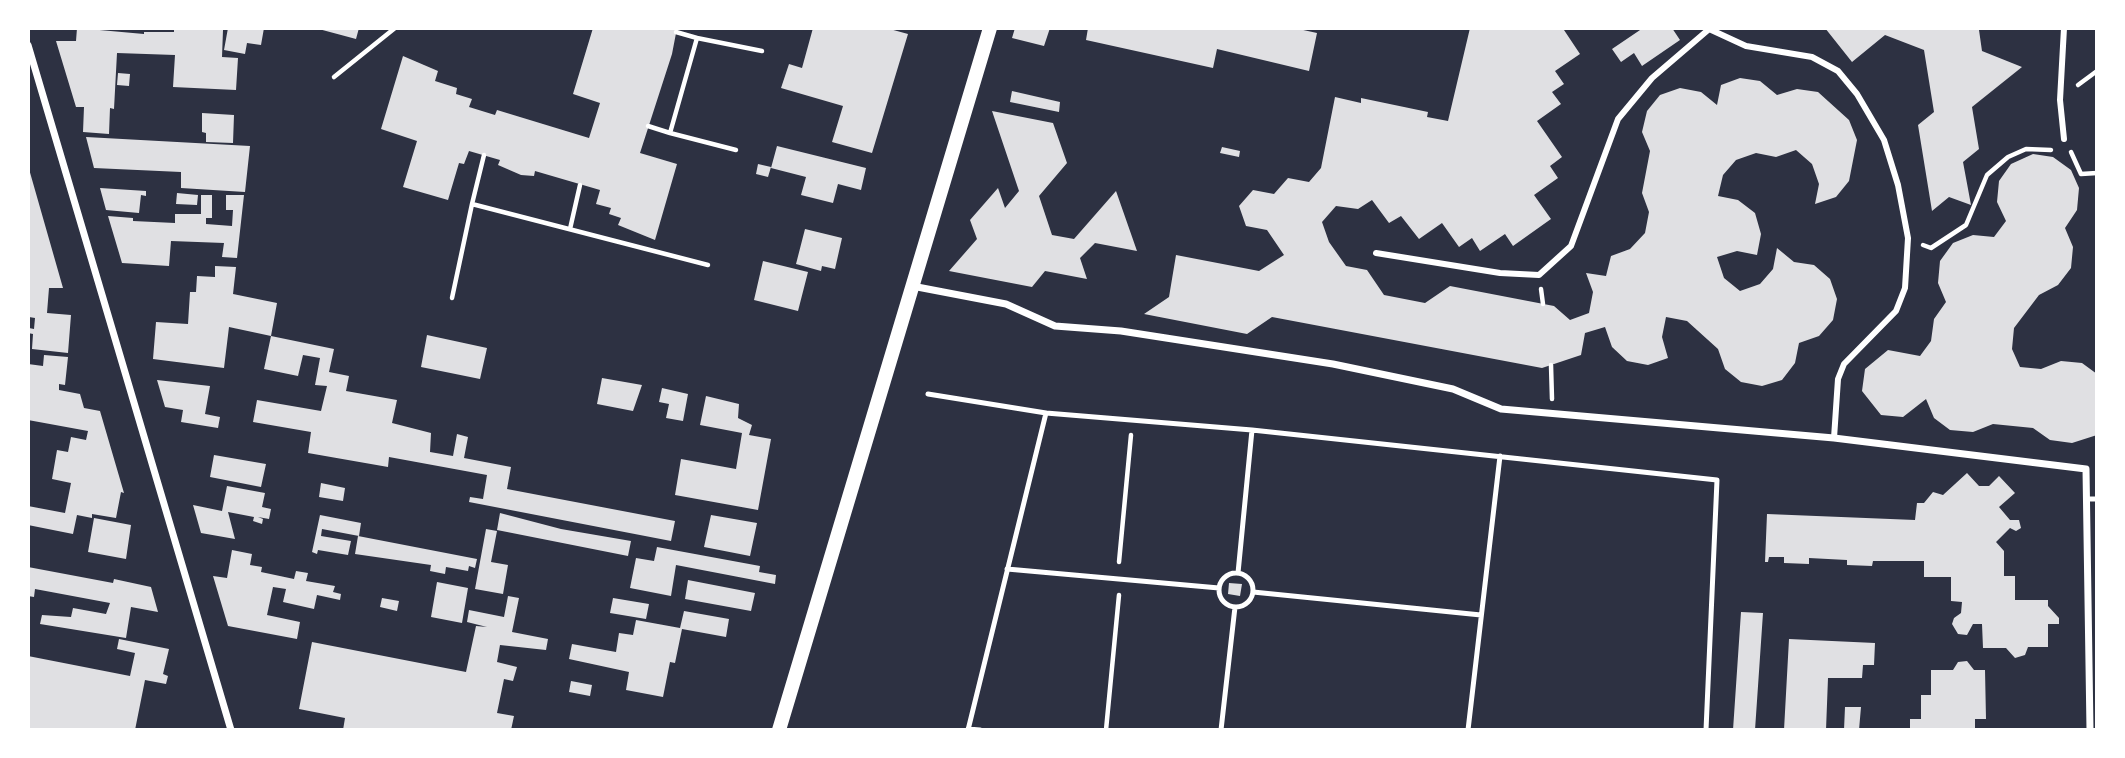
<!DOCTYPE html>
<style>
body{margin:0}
#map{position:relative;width:2125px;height:758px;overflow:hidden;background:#2d3142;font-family:"Source Serif 4",serif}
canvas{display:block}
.frame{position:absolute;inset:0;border:30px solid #fff;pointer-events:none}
</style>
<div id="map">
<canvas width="2125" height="758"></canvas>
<div class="frame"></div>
</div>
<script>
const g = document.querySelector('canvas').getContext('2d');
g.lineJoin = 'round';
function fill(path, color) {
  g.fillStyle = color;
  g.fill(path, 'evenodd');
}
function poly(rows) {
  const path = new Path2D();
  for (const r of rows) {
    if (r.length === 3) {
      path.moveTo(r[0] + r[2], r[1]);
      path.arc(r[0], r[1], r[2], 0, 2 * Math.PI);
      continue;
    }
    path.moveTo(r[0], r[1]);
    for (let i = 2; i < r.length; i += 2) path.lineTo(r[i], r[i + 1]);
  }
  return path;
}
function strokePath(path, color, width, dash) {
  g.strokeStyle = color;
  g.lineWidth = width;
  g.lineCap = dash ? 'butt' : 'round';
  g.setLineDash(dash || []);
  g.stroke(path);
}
fill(poly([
 [77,28,144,34,144,32,174,32,174,28,223,30,222,57,238,58,236,90,173,87,175,55,117,53,114,109,110,108,109,134,83,132,84,107,76,107,56,41,76,41],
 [228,28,264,28,261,45,247,43,245,54,224,50],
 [315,28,359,28,356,39],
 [593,28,677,28,672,54,640,153,677,164,655,240,618,225,621,218,609,214,611,208,596,204,600,190,535,171,534,176,521,175,498,165,500,160,469,151,464,164,459,163,448,200,403,187,417,141,381,129,403,56,438,71,435,81,457,88,456,94,472,99,469,107,495,115,497,110,589,138,600,103,573,94],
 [813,28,886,28,908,34,872,153,832,142,843,106,781,88,789,64,802,68],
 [1015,28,1050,28,1044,46,1012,38],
 [1088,28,1294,28,1317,33,1309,71,1217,49,1213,68,1086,40],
 [1470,28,1566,28,1564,30,1580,54,1555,71,1564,84,1552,92,1561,104,1537,121,1562,157,1550,166,1558,178,1534,195,1551,219,1513,246,1505,234,1480,251,1472,238,1459,247,1442,223,1419,239,1401,216,1389,223,1372,200,1358,209,1336,206,1322,222,1329,242,1346,266,1367,270,1384,295,1425,303,1450,286,1554,306,1570,320,1589,313,1593,292,1586,273,1606,276,1611,256,1630,249,1645,233,1649,212,1642,193,1650,151,1642,132,1647,111,1660,95,1680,88,1701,92,1717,105,1721,85,1740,78,1760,81,1777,95,1797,89,1818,92,1849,120,1857,140,1849,181,1836,197,1815,204,1819,184,1812,164,1796,150,1776,157,1756,153,1736,160,1723,175,1718,196,1738,200,1755,213,1761,234,1757,255,1737,251,1717,257,1724,278,1740,291,1760,284,1773,269,1777,248,1794,262,1814,265,1830,279,1837,299,1833,320,1819,336,1799,343,1795,363,1782,380,1762,386,1741,382,1725,369,1718,349,1687,321,1666,317,1662,337,1668,358,1648,365,1627,361,1612,347,1605,327,1585,333,1581,355,1542,368,1272,317,1247,334,1144,314,1169,297,1176,255,1259,271,1284,255,1267,230,1246,226,1239,206,1253,190,1274,194,1288,178,1309,182,1321,168,1335,97,1361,103,1361,98,1428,112,1427,117,1448,121],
 [1643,28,1672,28,1680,40,1642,66,1634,53,1621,62,1612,49],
 [1825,28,1974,28,1979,30,1982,51,2022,67,1972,107,1979,149,1963,162,1971,205,1949,197,1932,211,1918,125,1934,112,1924,50,1885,35,1852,62],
 [118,73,130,74,129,86,117,85],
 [1012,91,1060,102,1059,112,1010,102],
 [992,111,1053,123,1067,163,1039,196,1052,235,1074,239,1116,191,1137,251,1095,243,1080,258,1087,279,1045,271,1032,287,949,271,977,239,970,220,998,188,1005,208,1019,191],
 [202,113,234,115,233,143,206,142,206,133,202,132],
 [86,137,250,146,245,192,181,188,181,172,94,168],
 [777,146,866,168,861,190,838,184,833,203,801,195,806,177,771,168],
 [1222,147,1240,151,1239,157,1220,153],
 [2033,154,2053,157,2071,170,2079,188,2077,210,2065,228,2073,247,2071,268,2058,285,2039,295,2014,328,2012,349,2020,367,2041,369,2061,361,2082,363,2097,374,2097,435,2072,443,2050,440,2033,428,1993,424,1973,432,1950,430,1934,418,1926,399,1903,417,1881,415,1862,391,1865,369,1888,350,1920,356,1931,341,1934,319,1946,302,1938,283,1940,261,1953,243,1973,235,1994,237,2006,221,1997,202,1999,181,2011,164],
 [758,164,771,167,768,177,756,174],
 [29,169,63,288,49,288,47,313,71,315,68,353,32,349,33,334,28,333,29,328,34,329,35,318,29,317,28,312],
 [100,188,146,191,146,196,141,195,139,213,106,210],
 [177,193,198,195,197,205,176,204],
 [201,195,212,195,212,218,206,218,206,224,232,226,233,210,226,210,226,195,244,195,237,258,222,257,224,243,171,241,169,266,122,263,108,216,133,218,133,221,175,223,175,214,201,214],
 [805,229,842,238,835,269,822,266,821,271,796,264],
 [763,261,808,272,798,311,754,300],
 [215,266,236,267,233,294,277,303,271,336,229,327,224,368,153,359,156,322,188,324,190,292,196,292,197,276,215,277],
 [427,335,487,348,480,379,421,367],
 [271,336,334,349,329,372,349,376,346,391,397,400,392,423,431,433,430,452,453,456,457,434,468,437,464,458,511,467,507,489,675,521,671,541,469,502,470,497,483,499,487,475,389,457,388,467,308,453,311,432,253,422,257,400,321,411,327,386,315,385,320,358,303,355,298,376,264,369],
 [44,355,68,357,65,385,59,384,59,390,80,394,84,408,100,411,124,493,121,492,116,518,92,514,92,518,77,515,73,534,28,525,28,506,65,513,71,483,52,479,57,450,68,452,71,437,86,440,88,431,28,420,28,364,43,366],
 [602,378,642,385,633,411,597,404],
 [157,380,210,386,205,414,220,417,218,428,181,422,183,410,165,407],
 [662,388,688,394,683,421,666,418,669,404,659,402],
 [706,396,739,404,738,418,752,425,749,435,771,439,758,510,675,495,681,459,736,469,742,433,700,425],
 [214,455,266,464,261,487,210,477],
 [1967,473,1979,486,1989,486,1999,476,2015,493,1999,507,2010,520,2019,520,2021,528,2016,531,2010,528,1996,542,2004,551,2004,576,2015,576,2015,600,2048,600,2048,606,2059,618,2059,624,2048,624,2048,647,2028,647,2025,655,2015,658,2006,648,1983,648,1982,624,1973,624,1967,635,1958,634,1952,624,1954,618,1961,613,1962,602,1951,601,1951,577,1924,577,1924,561,1873,561,1872,566,1847,565,1847,560,1809,558,1809,564,1784,563,1784,557,1769,557,1768,562,1765,562,1767,514,1915,520,1917,503,1924,503,1933,492,1943,495],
 [321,483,345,488,343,501,319,497],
 [227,486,265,493,262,507,271,509,269,519,258,517,263,519,262,524,253,521,254,517,228,512,235,539,201,533,193,505,222,511],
 [500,513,561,529,631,541,628,556,497,530],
 [320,515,361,523,359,536,322,529,321,536,351,541,348,555,318,550,317,554,312,552],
 [711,515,757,523,750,556,704,547],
 [94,518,131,525,126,559,88,552],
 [486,529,497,531,491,562,508,565,503,594,475,589],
 [358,536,477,559,475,568,469,566,468,571,446,567,445,574,430,571,431,565,355,554],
 [657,547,760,566,759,572,776,575,775,584,676,565,671,596,630,588,636,558,654,561],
 [232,550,252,554,250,565,262,567,261,572,294,579,296,571,308,573,306,581,335,586,333,592,341,594,340,600,317,595,314,609,283,602,286,589,273,587,267,615,300,622,297,639,228,626,213,576,227,578],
 [28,567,113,583,114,579,151,587,158,612,131,607,126,638,40,624,42,615,71,617,73,608,106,614,110,603,35,589,34,597,28,596],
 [688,580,755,593,751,611,685,599],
 [437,582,468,588,462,623,431,617],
 [1229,583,1242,584,1240,596,1228,594],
 [508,596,519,598,512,632,548,639,546,650,500,645,497,662,517,667,513,681,504,679,497,713,514,716,511,730,343,730,345,718,299,709,312,642,466,672,476,626,487,627,467,622,469,610,504,617],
 [382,598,399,601,397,611,380,607],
 [613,598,649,604,646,619,610,613],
 [684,611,729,619,726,637,682,629,675,663,670,662,663,697,626,690,629,672,569,659,572,644,616,652,619,633,633,635,636,620,680,628],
 [1741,612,1763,613,1755,730,1733,730],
 [119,639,169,649,163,674,168,676,166,684,145,680,135,730,28,730,28,656,130,676,135,653,117,649],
 [1789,639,1875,643,1874,665,1863,665,1862,678,1828,678,1826,730,1784,730],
 [1967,661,1974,670,1985,670,1986,719,1975,719,1975,730,1910,730,1910,719,1921,719,1921,695,1931,695,1931,670,1953,670,1958,662],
 [571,681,592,685,590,696,569,692],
 [1845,707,1861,707,1859,730,1844,730]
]), '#e0e0e3');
strokePath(poly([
 [676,32,697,38],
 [334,77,395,28],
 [2078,85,2097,71],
 [648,126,670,133],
 [736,150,670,133,697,38,762,51],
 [2071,152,2081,174,2097,173],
 [472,204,484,155],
 [570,229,580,185],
 [1923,245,1931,248,1966,225,1987,175,2008,157,2026,149,2051,150],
 [1541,289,1543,304],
 [452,298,472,204,708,265],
 [1551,365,1552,399],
 [1119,562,1131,435],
 [1106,730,1119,595]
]), '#fff', 4.5);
strokePath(poly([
 [928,394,1046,413,1252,430,1717,480,1706,730],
 [2087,499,2097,499],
 [1007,569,1219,588],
 [1238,573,1252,430],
 [1236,590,17],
 [1253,592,1481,615],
 [968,729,980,730],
 [968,730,1046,413],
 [1221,730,1235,607],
 [1468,730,1500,456]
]), '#fff', 5);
strokePath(poly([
 [1707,28,1746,46,1812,57,1838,71,1857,94,1884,140,1898,185,1908,238,1905,288,1896,311,1844,364,1838,379,1834,438],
 [2064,28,2060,100,2064,139],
 [1376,253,1500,273,1539,275,1571,246,1618,119,1652,78,1708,30]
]), '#fff', 6);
strokePath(poly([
 [28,45,231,730],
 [912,286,1006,304,1055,326,1121,331,1333,364,1453,389,1501,409,1834,438,2086,469,2090,730]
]), '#fff', 7);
strokePath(poly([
 [779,730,990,28]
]), '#fff', 14);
</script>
